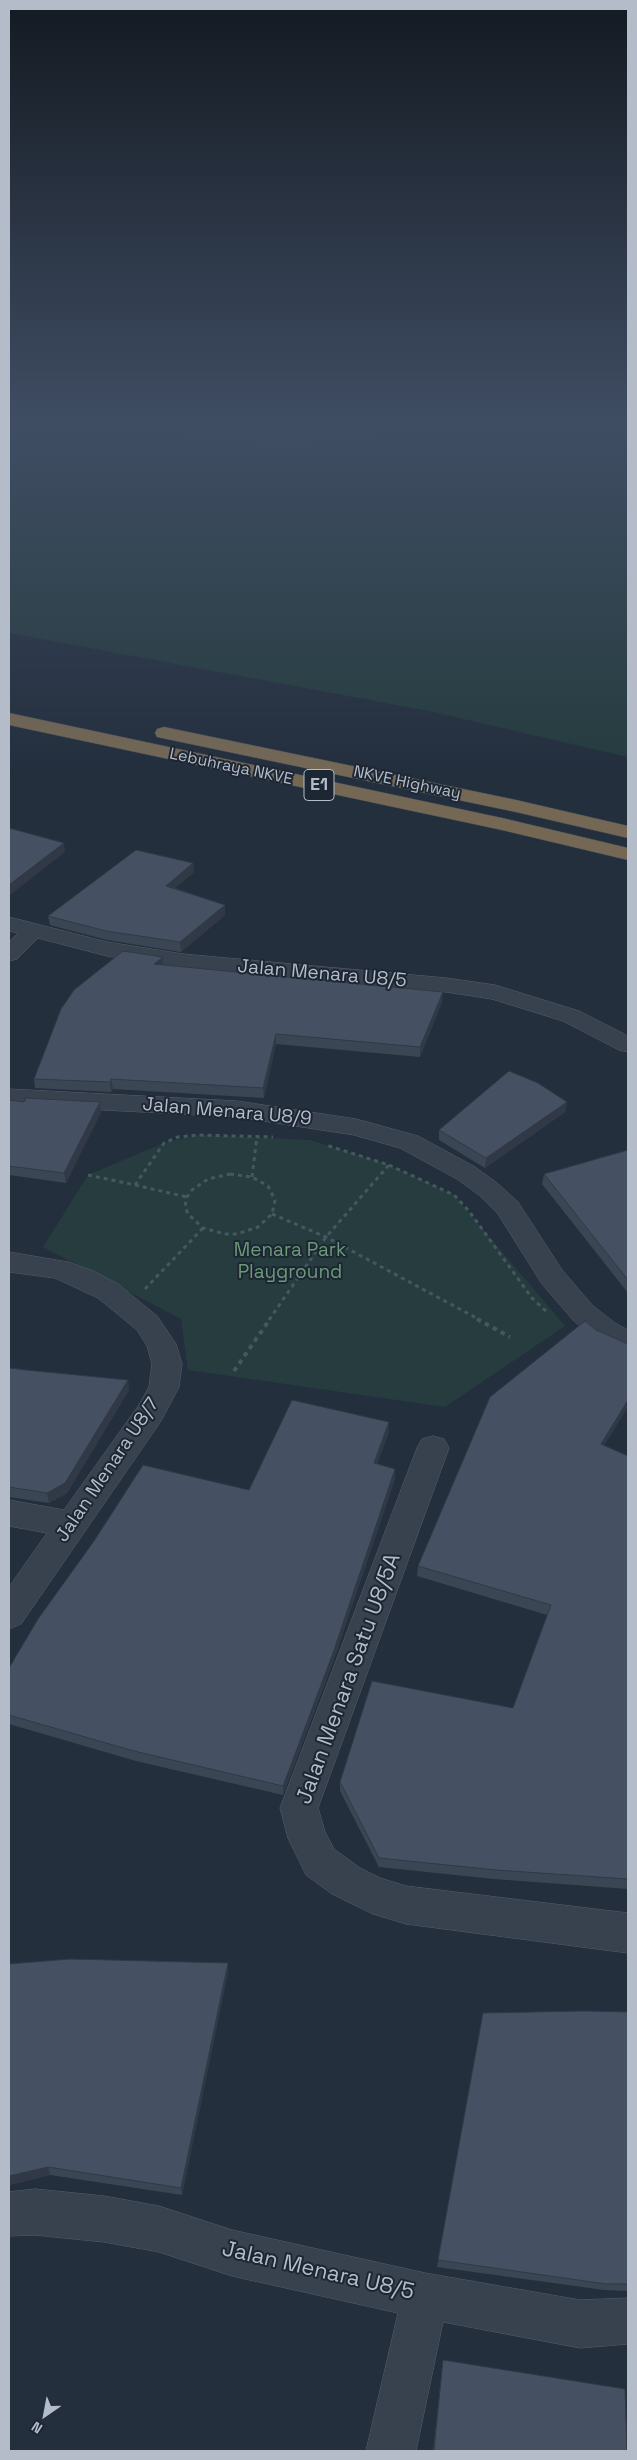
<!DOCTYPE html>
<style>
body{margin:0}
#map{position:relative;width:637px;height:2460px;overflow:hidden;background:#242f3e;font-family:"Space Grotesk",sans-serif}
canvas{display:block}
.frame{position:absolute;inset:0;border:10px solid #b4bcc9;pointer-events:none}
.north{position:absolute;left:20px;top:2390px;width:50px;height:50px;-webkit-text-stroke:4px #1d2633;paint-order:stroke;rotate:213deg;font-size:14px;font-weight:700;line-height:20px;text-align:center;color:#b4bcc9}
.north::after{content:'';display:block;margin:auto;width:18px;height:22px;background:#b4bcc9;clip-path:polygon(50% 0,100% 100%,50% 72%,0 100%)}
</style>
<div id="map">
<canvas width="637" height="2460"></canvas>
<div class="frame"></div>
<div class="north">N</div>
</div>
<script>
const g = document.querySelector('canvas').getContext('2d');
g.lineJoin = 'round';
function fill(path, color) {
  g.fillStyle = color;
  g.fill(path, 'evenodd');
}
function poly(rows) {
  const path = new Path2D();
  for (const r of rows) {
    path.moveTo(r[0], r[1]);
    for (let i = 2; i < r.length; i += 2) path.lineTo(r[i], r[i + 1]);
  }
  return path;
}
function strokePath(path, color, width, dash) {
  g.strokeStyle = color;
  g.lineWidth = width;
  g.lineCap = dash ? 'butt' : 'round';
  g.setLineDash(dash || []);
  g.stroke(path);
}
function label(font, color, halo, rows, align = 'center') {
  g.font = font + ' "Space Grotesk",sans-serif';
  g.lineWidth = 4;
  g.setLineDash([]);
  g.textBaseline = 'middle';
  g.strokeStyle = halo;
  g.fillStyle = color;
  for (const [text, x, y, turn = 0] of rows) {
    g.save();
    g.translate(x, y);
    g.rotate((+turn || 0) * Math.PI / 180);
    g.textAlign = isNaN(turn) ? turn : align;
    if (halo) g.strokeText(text, 0, 0);
    g.fillText(text, 0, 0);
    g.restore();
  }
}
fill(poly([
 [9,426,628,426,628,757,429,711,9,633],
 [198,1135,310,1140,389,1165,454,1195,565,1326,445,1407,188,1370,181,1319,43,1247,88,1175,164,1143]
]), '#263c3f');
const service = poly([
 [314,426,382,426,385,428,365,439,331,442,329,439,362,436,373,430,326,430,314,426]
]);
const minor = poly([
 [9,917,107,942,183,954,446,978,495,985,579,1011,628,1036,628,1052,619,1050,563,1021,492,999,446,992,183,968,107,956,38,938,17,959,9,961,9,942,18,933,9,931,9,917],
 [9,1089,237,1101,356,1119,418,1136,475,1167,497,1183,518,1202,562,1270,593,1306,615,1323,628,1330,628,1354,595,1339,573,1320,542,1284,498,1214,479,1195,457,1179,400,1148,354,1135,237,1117,9,1105,9,1089],
 [9,1252,68,1262,93,1271,118,1284,157,1316,176,1344,182,1364,179,1387,161,1421,21,1624,9,1629,9,1587,47,1533,9,1526,9,1500,64,1510,139,1405,149,1387,152,1364,147,1346,137,1330,98,1298,55,1278,9,1272,9,1252],
 [433,1436,444,1439,449,1448,318,1808,325,1832,334,1849,360,1868,380,1878,406,1886,628,1913,628,1953,406,1924,373,1914,332,1894,306,1875,288,1838,280,1808,417,1448,422,1439,433,1436],
 [35,2189,104,2196,159,2206,232,2230,425,2273,580,2300,628,2298,628,2344,580,2348,443,2322,416,2451,366,2451,398,2313,232,2276,159,2252,104,2242,35,2235,9,2236,9,2192,35,2189]
]);
const motorway = poly([
 [9,713,502,818,628,848,628,860,502,830,9,725,9,713],
 [164,727,516,800,628,826,628,838,516,812,157,737,155,733,157,729,164,727]
]);
strokePath(service, '#565f6c', 1);
strokePath(minor, '#565f6c', 1);
strokePath(motorway, '#434c59', 1);
strokePath(poly([
 [389,1165,454,1195,469,1211,532,1298,549,1314],
 [230,1174,252,1177,268,1186,275,1200,272,1214,258,1227,237,1234,225,1234,203,1228,188,1214,185,1206,187,1197,192,1190,208,1179,230,1174],
 [88,1175,135,1185,164,1143,178,1137,198,1135,273,1137],
 [252,1177,257,1136],
 [135,1185,187,1197],
 [272,1214,326,1237,480,1320],
 [145,1289,203,1228],
 [269,1320,326,1237,389,1165,326,1145]
]), '#44595c', 3, [4, 4]);
strokePath(poly([
 [477,1319,510,1337],
 [234,1371,270,1319]
]), '#44595c', 4, [4.5, 4.5]);
fill(service, '#38414e');
fill(minor, '#38414e');
fill(motorway, '#746855');
fill(poly([
 [183,426,333,426,333,436,318,436,318,446,258,447,258,442,184,443],
 [193,863,194,872,175,888,225,905,225,915,181,952,107,940,50,925,48,916],
 [163,965,442,1002,420,1057,276,1044,264,1098,113,1089,111,1092,35,1088,34,1079],
 [9,1100,24,1102,100,1102,101,1112,66,1183,9,1175],
 [567,1102,565,1112,485,1168,439,1140,439,1130],
 [628,1150,628,1293,542,1184,544,1174],
 [9,1368,26,1370,128,1380,129,1390,67,1493,49,1503,9,1497],
 [389,1432,377,1464,395,1469,395,1479,333,1662,283,1795,136,1761,9,1724,9,1668],
 [605,1446,628,1456,628,1889,494,1879,379,1867,340,1791,340,1782,513,1708,547,1615,417,1576,418,1566],
 [228,1963,228,1972,182,2195,50,2175,9,2185,9,1964],
 [628,2012,628,2291,604,2290,437,2267,483,2013],
 [443,2360,627,2451,433,2451]
]), '#3b4654');
fill(poly([
 [64,843,65,852,9,896,9,885],
 [193,863,194,872,167,895,166,886],
 [225,905,225,915,181,952,180,942],
 [163,957,163,967,154,964],
 [443,992,442,1002,420,1057,420,1047],
 [276,1034,276,1044,264,1098,263,1088],
 [111,1079,113,1089,111,1092,110,1082],
 [100,1102,101,1112,66,1183,64,1173],
 [567,1102,565,1112,485,1168,486,1158],
 [128,1380,129,1390,67,1493,49,1503,47,1493],
 [628,1400,628,1407,599,1454,601,1444],
 [389,1422,389,1432,374,1473,374,1463],
 [395,1469,395,1479,333,1662,283,1795,283,1786],
 [228,1963,228,1972,182,2195,181,2188],
 [48,2167,50,2175,9,2185,9,2176]
]), '#303945');
const building = poly([
 [183,426,333,426,316,427,318,437,258,438,258,433,183,434,183,426],
 [9,828,64,843,9,885,9,828],
 [136,850,193,863,166,886,225,905,180,942,106,931,48,916,136,850],
 [123,951,163,957,154,964,443,992,420,1047,276,1034,263,1088,111,1079,110,1082,34,1079,61,1009,74,990,123,951],
 [509,1071,538,1083,567,1102,486,1158,439,1130,509,1071],
 [26,1098,100,1102,64,1173,9,1166,9,1100,24,1102,26,1098],
 [628,1150,628,1280,544,1174,628,1150],
 [585,1321,596,1330,628,1344,628,1400,601,1444,628,1456,628,1879,496,1870,379,1858,340,1782,372,1681,513,1708,551,1605,418,1566,490,1397,585,1321],
 [9,1368,26,1370,128,1380,65,1483,47,1493,9,1487,9,1368],
 [292,1400,389,1422,374,1463,395,1469,333,1653,283,1786,134,1751,9,1715,9,1668,38,1619,94,1541,143,1465,249,1490,292,1400],
 [70,1959,228,1963,181,2188,48,2167,9,2176,9,1964,70,1959],
 [585,2011,628,2012,628,2284,606,2284,438,2260,483,2013,585,2011],
 [443,2360,625,2389,627,2451,434,2451,443,2360]
]);
fill(building, '#455162');
strokePath(building, '#303945', 1);
const sky = g.createLinearGradient(0, 0, 0, 770);
sky.addColorStop(0, '#141a22');
sky.addColorStop(0.55, '#3f4d63');
sky.addColorStop(1, '#3f4d6300');
g.fillStyle = sky;
g.fillRect(0, 0, 637, 770);
label('16px', '#b4bcc9', '#1d2633', [
 ["Lebuhraya NKVE",231,767,12],
 ["NKVE Highway",407,783,12]
]);
for (const [x, y, w] of [
 [319,785,30]
]) {
  const box = new Path2D();
  box.roundRect(x - w / 2, y - 15.5, w, 31, 4);
  g.fillStyle = '#1d2633';
  g.fill(box);
  strokePath(box, '#b4bcc9', 1);
}
label('bold 18px', '#b4bcc9', null, [
 ["E1",319,785]
]);
label('19px', '#b4bcc9', '#1d2633', [
 ["Jalan Menara U8/5",322,974,5],
 ["Jalan Menara U8/9",227,1112,5],
 ["Jalan Menara U8/7",108,1470,-56]
]);
label('19px', '#6b9a76', '#1d2633', [
 ["Menara Park",290,1251],
 ["Playground",290,1273]
]);
label('22px', '#b4bcc9', '#1d2633', [
 ["Jalan Menara Satu U8/5A",349,1679,-70],
 ["Jalan Menara U8/5",318,2271,13]
]);
</script>
